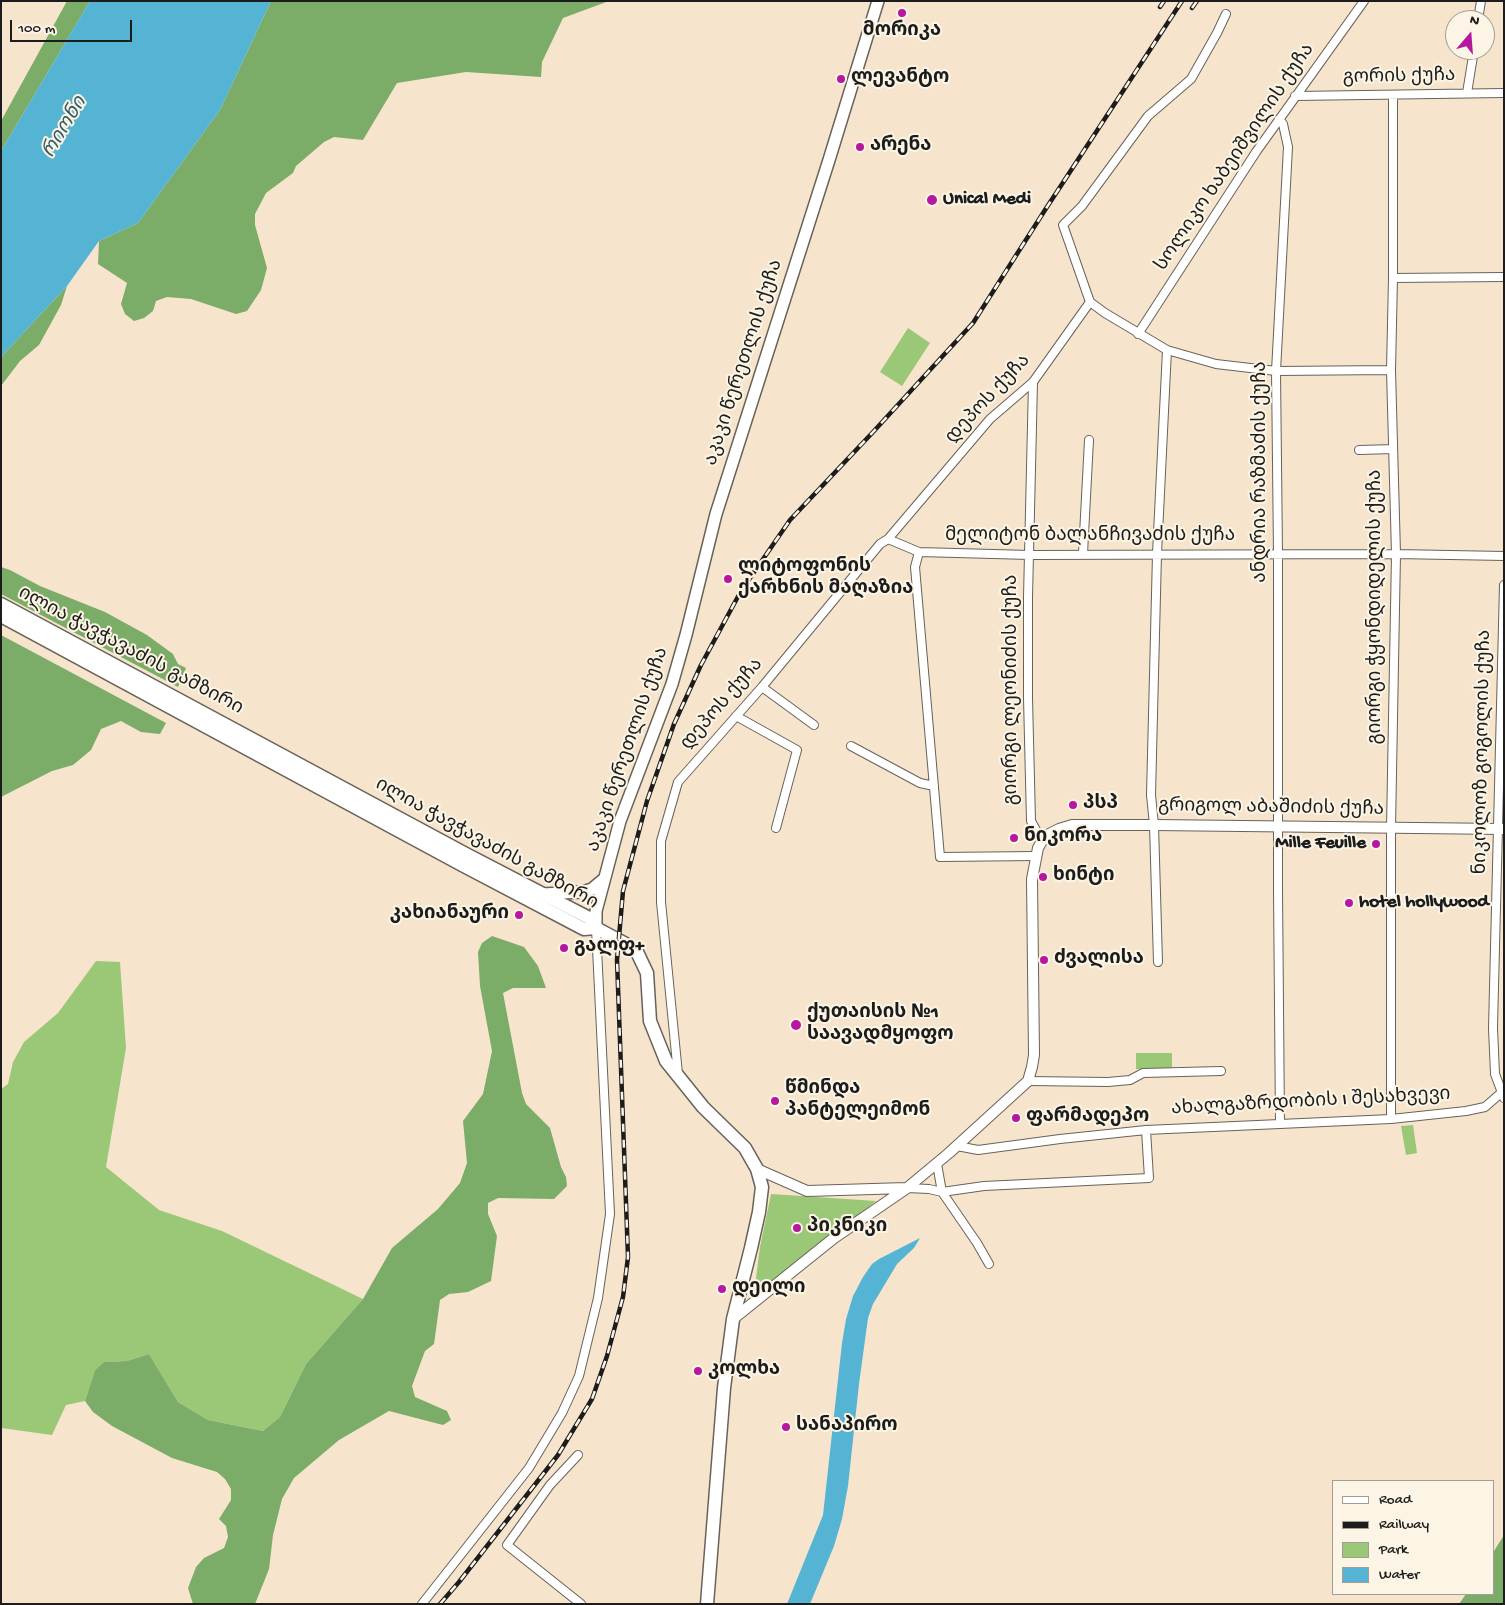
<!DOCTYPE html>
<meta charset="utf-8">
<style>
body{margin:0}
#map{position:relative;width:1505px;height:1605px;overflow:hidden;background:#f6e5cc;font-family:"Gochi Hand",sans-serif}
canvas{display:block}
.frame{position:absolute;inset:0;border:2px solid #1c1c1c;pointer-events:none}
.legend{position:absolute;left:1332px;top:1480px;width:162px;height:115px;box-sizing:border-box;background:#fcf5e5;border:1px solid #a29e95;margin:0;padding:6px 9px;list-style:none;font-size:15px;color:#1c1c1c}
.legend li{display:flex;align-items:center;gap:10px;height:25px}
.legend b{width:25px;border:1px solid #a29e95}
.north{position:absolute;left:1445px;top:10px;width:50px;height:50px;box-sizing:border-box;background:#fcf5e5;border:1px solid #a29e95;border-radius:50%;rotate:18deg;font-size:14px;font-weight:700;line-height:20px;text-align:center;color:#1c1c1c}
.north::after{content:'';display:block;margin:auto;width:18px;height:22px;background:#b5179e;clip-path:polygon(50% 0,100% 100%,50% 72%,0 100%)}
.scale{position:absolute;left:10px;top:20px;width:122px;height:22px;box-sizing:border-box;border:2px solid #1c1c1c;border-top:0;padding-left:6px;font-size:15px;line-height:18px;white-space:nowrap;color:#1c1c1c;-webkit-text-stroke:4px #fcf5e5;paint-order:stroke}
</style>
<div id="map">
<canvas width="1505" height="1605"></canvas>
<div class="frame"></div>
<ul class="legend">
<li><b style="height:6px;background:#fff"></b>Road</li>
<li><b style="height:6px;background:#1c1c1c"></b>Railway</li>
<li><b style="height:14px;background:#9ac877"></b>Park</li>
<li><b style="height:14px;background:#55b4d4"></b>Water</li>
</ul>
<div class="north">N</div>
<div class="scale">100 m</div>
</div>
<script>
const g = document.querySelector('canvas').getContext('2d');
g.lineJoin = 'round';
function fill(path, color) {
  g.fillStyle = color;
  g.fill(path, 'evenodd');
}
function poly(rows) {
  const path = new Path2D();
  for (const r of rows) {
    path.moveTo(r[0], r[1]);
    for (let i = 2; i < r.length; i += 2) path.lineTo(r[i], r[i + 1]);
  }
  return path;
}
function strokePath(path, color, width, dash) {
  g.strokeStyle = color;
  g.lineWidth = width;
  g.lineCap = dash ? 'butt' : 'round';
  g.setLineDash(dash || []);
  g.stroke(path);
}
function label(font, color, halo, rows, align = 'center') {
  g.font = font + ' "Gochi Hand","Noto Sans Georgian",sans-serif';
  g.lineWidth = 4;
  g.setLineDash([]);
  g.textBaseline = 'middle';
  g.strokeStyle = halo;
  g.fillStyle = color;
  for (const [text, x, y, turn = 0] of rows) {
    g.save();
    g.translate(x, y);
    g.rotate((+turn || 0) * Math.PI / 180);
    g.textAlign = isNaN(turn) ? turn : align;
    if (halo) g.strokeText(text, 0, 0);
    g.fillText(text, 0, 0);
    g.restore();
  }
}
fill(poly([
 [908,328,930,343,902,386,880,372],
 [96,961,120,962,126,1048,106,1167,159,1210,222,1231,363,1299,306,1364,280,1417,263,1431,208,1420,178,1402,149,1354,127,1361,104,1362,95,1370,85,1401,66,1405,52,1435,1,1428,1,1089,8,1084,13,1062,24,1042,58,1013],
 [1136,1053,1172,1053,1172,1069,1136,1069],
 [1413,1125,1417,1153,1406,1155,1401,1126],
 [771,1194,876,1201,753,1301,760,1247]
]), '#9ac877');
fill(poly([
 [67,1,90,1,1,151,1,121],
 [271,1,609,1,563,18,542,62,541,77,466,72,397,83,363,140,334,137,324,142,296,166,293,173,266,193,255,214,255,225,267,268,261,290,247,311,236,314,191,299,167,297,156,301,153,311,144,318,134,321,125,314,121,304,127,283,98,264,99,241,138,223,220,110],
 [67,286,61,305,39,345,20,361,1,386,1,357],
 [1,567,10,570,40,586,105,612,147,635,173,654,178,664,186,668,178,687,1,594],
 [1,635,166,723,160,734,141,732,121,721,101,729,91,750,73,765,52,771,1,797],
 [492,936,524,947,538,966,546,988,513,988,503,993,522,1093,526,1104,550,1128,561,1167,566,1177,567,1186,554,1199,498,1198,488,1203,488,1214,497,1236,491,1281,468,1292,449,1294,440,1300,434,1344,425,1351,412,1386,415,1397,447,1411,451,1420,443,1425,389,1411,339,1440,294,1478,282,1499,273,1535,269,1569,255,1604,193,1604,188,1588,196,1567,204,1558,224,1548,228,1537,226,1526,219,1519,231,1500,231,1489,225,1479,217,1472,172,1458,112,1426,93,1412,85,1401,95,1370,104,1362,127,1361,149,1354,178,1402,208,1420,263,1431,280,1417,306,1364,363,1299,392,1248,438,1209,460,1183,467,1163,463,1121,483,1094,492,1051,480,986,478,952,482,943],
 [1504,1535,1504,1604,1459,1604,1466,1594,1494,1594,1494,1551]
]), '#7bac68');
fill(poly([
 [90,1,271,1,220,110,138,223,99,241,67,286,1,357,1,151],
 [920,1238,914,1248,897,1264,873,1304,868,1318,859,1384,848,1486,842,1519,834,1546,810,1604,787,1604,823,1515,842,1343,846,1319,853,1296,863,1277,872,1264,879,1259]
]), '#55b4d4');
const minor = poly([
 [1478,20,1481,1],
 [1467,93,1474,50],
 [1295,96,1504,93],
 [1279,119,1283,124,1288,147,1276,371,1278,554,1278,890,1280,1124],
 [1393,278,1504,277],
 [1090,302,1063,225,1082,206,1148,116,1191,79,1217,33,1226,14],
 [1090,302,1105,313,1167,350,1216,364,1276,371,1391,370],
 [1138,334,1256,152,1364,1],
 [1033,382,1028,597,1028,698,1031,821,1042,841],
 [1359,450,1393,449],
 [888,539,919,552,1030,555,1396,554,1504,556],
 [919,552,915,567,940,857,1036,856],
 [1083,554,1089,440],
 [1504,585,1493,1028,1495,1074,1504,1098],
 [762,687,814,725],
 [736,716,797,750,776,828],
 [851,746,920,783,934,786],
 [1158,962,1154,825,1151,795,1157,554,1167,350],
 [678,1074,661,902,661,841,678,782,762,687,880,544,888,539,990,419,1033,382,1090,302],
 [1028,1081,1108,1082,1130,1080,1143,1073,1221,1071],
 [1391,1119,1391,828,1396,554,1391,370,1393,278,1393,95],
 [957,1146,978,1150,1060,1139,1146,1130,1391,1119,1466,1111,1485,1107,1501,1093],
 [937,1164,942,1192,984,1186,1149,1178,1146,1130],
 [907,1188,929,1189,942,1192,977,1243,989,1264],
 [578,1455,550,1485,507,1545,581,1604],
 [422,1604,529,1468,562,1413,579,1376,598,1298,610,1214,596,928]
]);
const tertiary = poly([
 [757,1169,807,1191,906,1188],
 [733,1319,834,1238,907,1188,949,1153,1028,1081,1032,1067,1034,1055,1032,879,1038,848,1042,841,1049,834,1059,829,1072,825,1154,825,1504,829]
]);
const secondary = poly([
 [543,894,582,892,592,889,604,879],
 [596,928,596,911,620,821,672,684,686,635,716,514,829,160,878,1]
]);
const primary = poly([
 [1,604,466,854,593,920,596,928],
 [1,616,462,865,584,929,596,928],
 [596,928,624,943,637,952,647,973,650,1021,666,1061,703,1107,745,1148,757,1169,762,1187,759,1212,751,1248,733,1319,724,1388,707,1604]
]);
strokePath(minor, '#68625a', 10);
strokePath(tertiary, '#68625a', 12);
strokePath(secondary, '#68625a', 14);
strokePath(primary, '#68625a', 15);
strokePath(minor, '#fff', 8);
strokePath(tertiary, '#fff', 10);
strokePath(secondary, '#fff', 11);
strokePath(primary, '#fff', 12);
const rail = poly([
 [1160,7,1164,1],
 [1192,8,1197,1],
 [440,1604,459,1582,558,1455,592,1399,607,1356,623,1297,628,1257,617,960,623,891,647,801,674,724,701,665,741,591,790,520,874,431,973,323,1045,210,1182,1]
]);
strokePath(rail, '#1c1c1c', 4.5);
strokePath(rail, '#fcf5e5', 2.5, [8]);
for (const [x, y, r, color] of [
 [902,13,5,"#b5179e"],
 [841,79,5,"#b5179e"],
 [860,147,5,"#b5179e"],
 [932,200,6,"#b5179e"],
 [728,579,5,"#b5179e"],
 [1073,805,5,"#b5179e"],
 [1014,838,5,"#b5179e"],
 [1376,844,5,"#b5179e"],
 [1043,877,5,"#b5179e"],
 [1349,903,5,"#b5179e"],
 [519,915,5,"#b5179e"],
 [564,948,5,"#b5179e"],
 [1044,960,5,"#b5179e"],
 [796,1025,6,"#b5179e"],
 [775,1101,5,"#b5179e"],
 [1016,1118,5,"#b5179e"],
 [797,1228,5,"#b5179e"],
 [722,1289,5,"#b5179e"],
 [698,1371,5,"#b5179e"],
 [786,1427,5,"#b5179e"]
]) {
  const dot = new Path2D();
  dot.arc(x, y, r, 0, 2 * Math.PI);
  g.fillStyle = color;
  g.fill(dot);
  strokePath(dot, '#fcf5e5', 2);
}
label('bold 19px', '#1c1c1c', '#fcf5e5', [
 ["მორიკა",902,32,"center"],
 ["ლევანტო",851,79],
 ["არენა",870,147],
 ["Unical Medi",943,200],
 ["ლიტოფონის",738,568],
 ["ქარხნის მაღაზია",738,590],
 ["პსპ",1083,805],
 ["ნიკორა",1024,838],
 ["Mille Feuille",1366,844,"right"],
 ["ხინტი",1053,877],
 ["hotel hollywood",1359,903],
 ["კახიანაური",509,915,"right"],
 ["გალფ+",574,948],
 ["ძვალისა",1054,960],
 ["ქუთაისის №1",807,1014],
 ["საავადმყოფო",807,1036],
 ["წმინდა",785,1090],
 ["პანტელეიმონ",785,1112],
 ["ფარმადეპო",1026,1118],
 ["პიკნიკი",807,1228],
 ["დეილი",732,1289],
 ["კოლხა",708,1371],
 ["სანაპირო",796,1427]
], 'left');
label('19px', '#1c1c1c', '#fcf5e5', [
 ["გორის ქუჩა",1399,78,-1],
 ["სოლიკო ხაბეიშვილის ქუჩა",1236,158,-56],
 ["აკაკი წერეთლის ქუჩა",745,363,-72],
 ["დეპოს ქუჩა",989,400,-47],
 ["ანდრია რაზმაძის ქუჩა",1262,472,-90],
 ["მელიტონ ბალანჩივაძის ქუჩა",1090,537],
 ["გიორგი ჭყონდიდელის ქუჩა",1377,607,-90],
 ["ილია ჭავჭავაძის გამზირი",130,652,28],
 ["გიორგი ლეონიძის ქუჩა",1013,690,-90],
 ["დეპოს ქუჩა",723,705,-49],
 ["აკაკი წერეთლის ქუჩა",629,750,-71],
 ["ნიკოლოზ გოგოლის ქუჩა",1484,752,-89],
 ["გრიგოლ აბაშიძის ქუჩა",1271,809,1],
 ["ილია ჭავჭავაძის გამზირი",486,845,29],
 ["ახალგაზრდობის I შესახვევი",1311,1103,-3]
]);
label('italic 20px', '#335966', '#fcf5e5', [
 ["რიონი",66,128,-59]
]);
</script>
